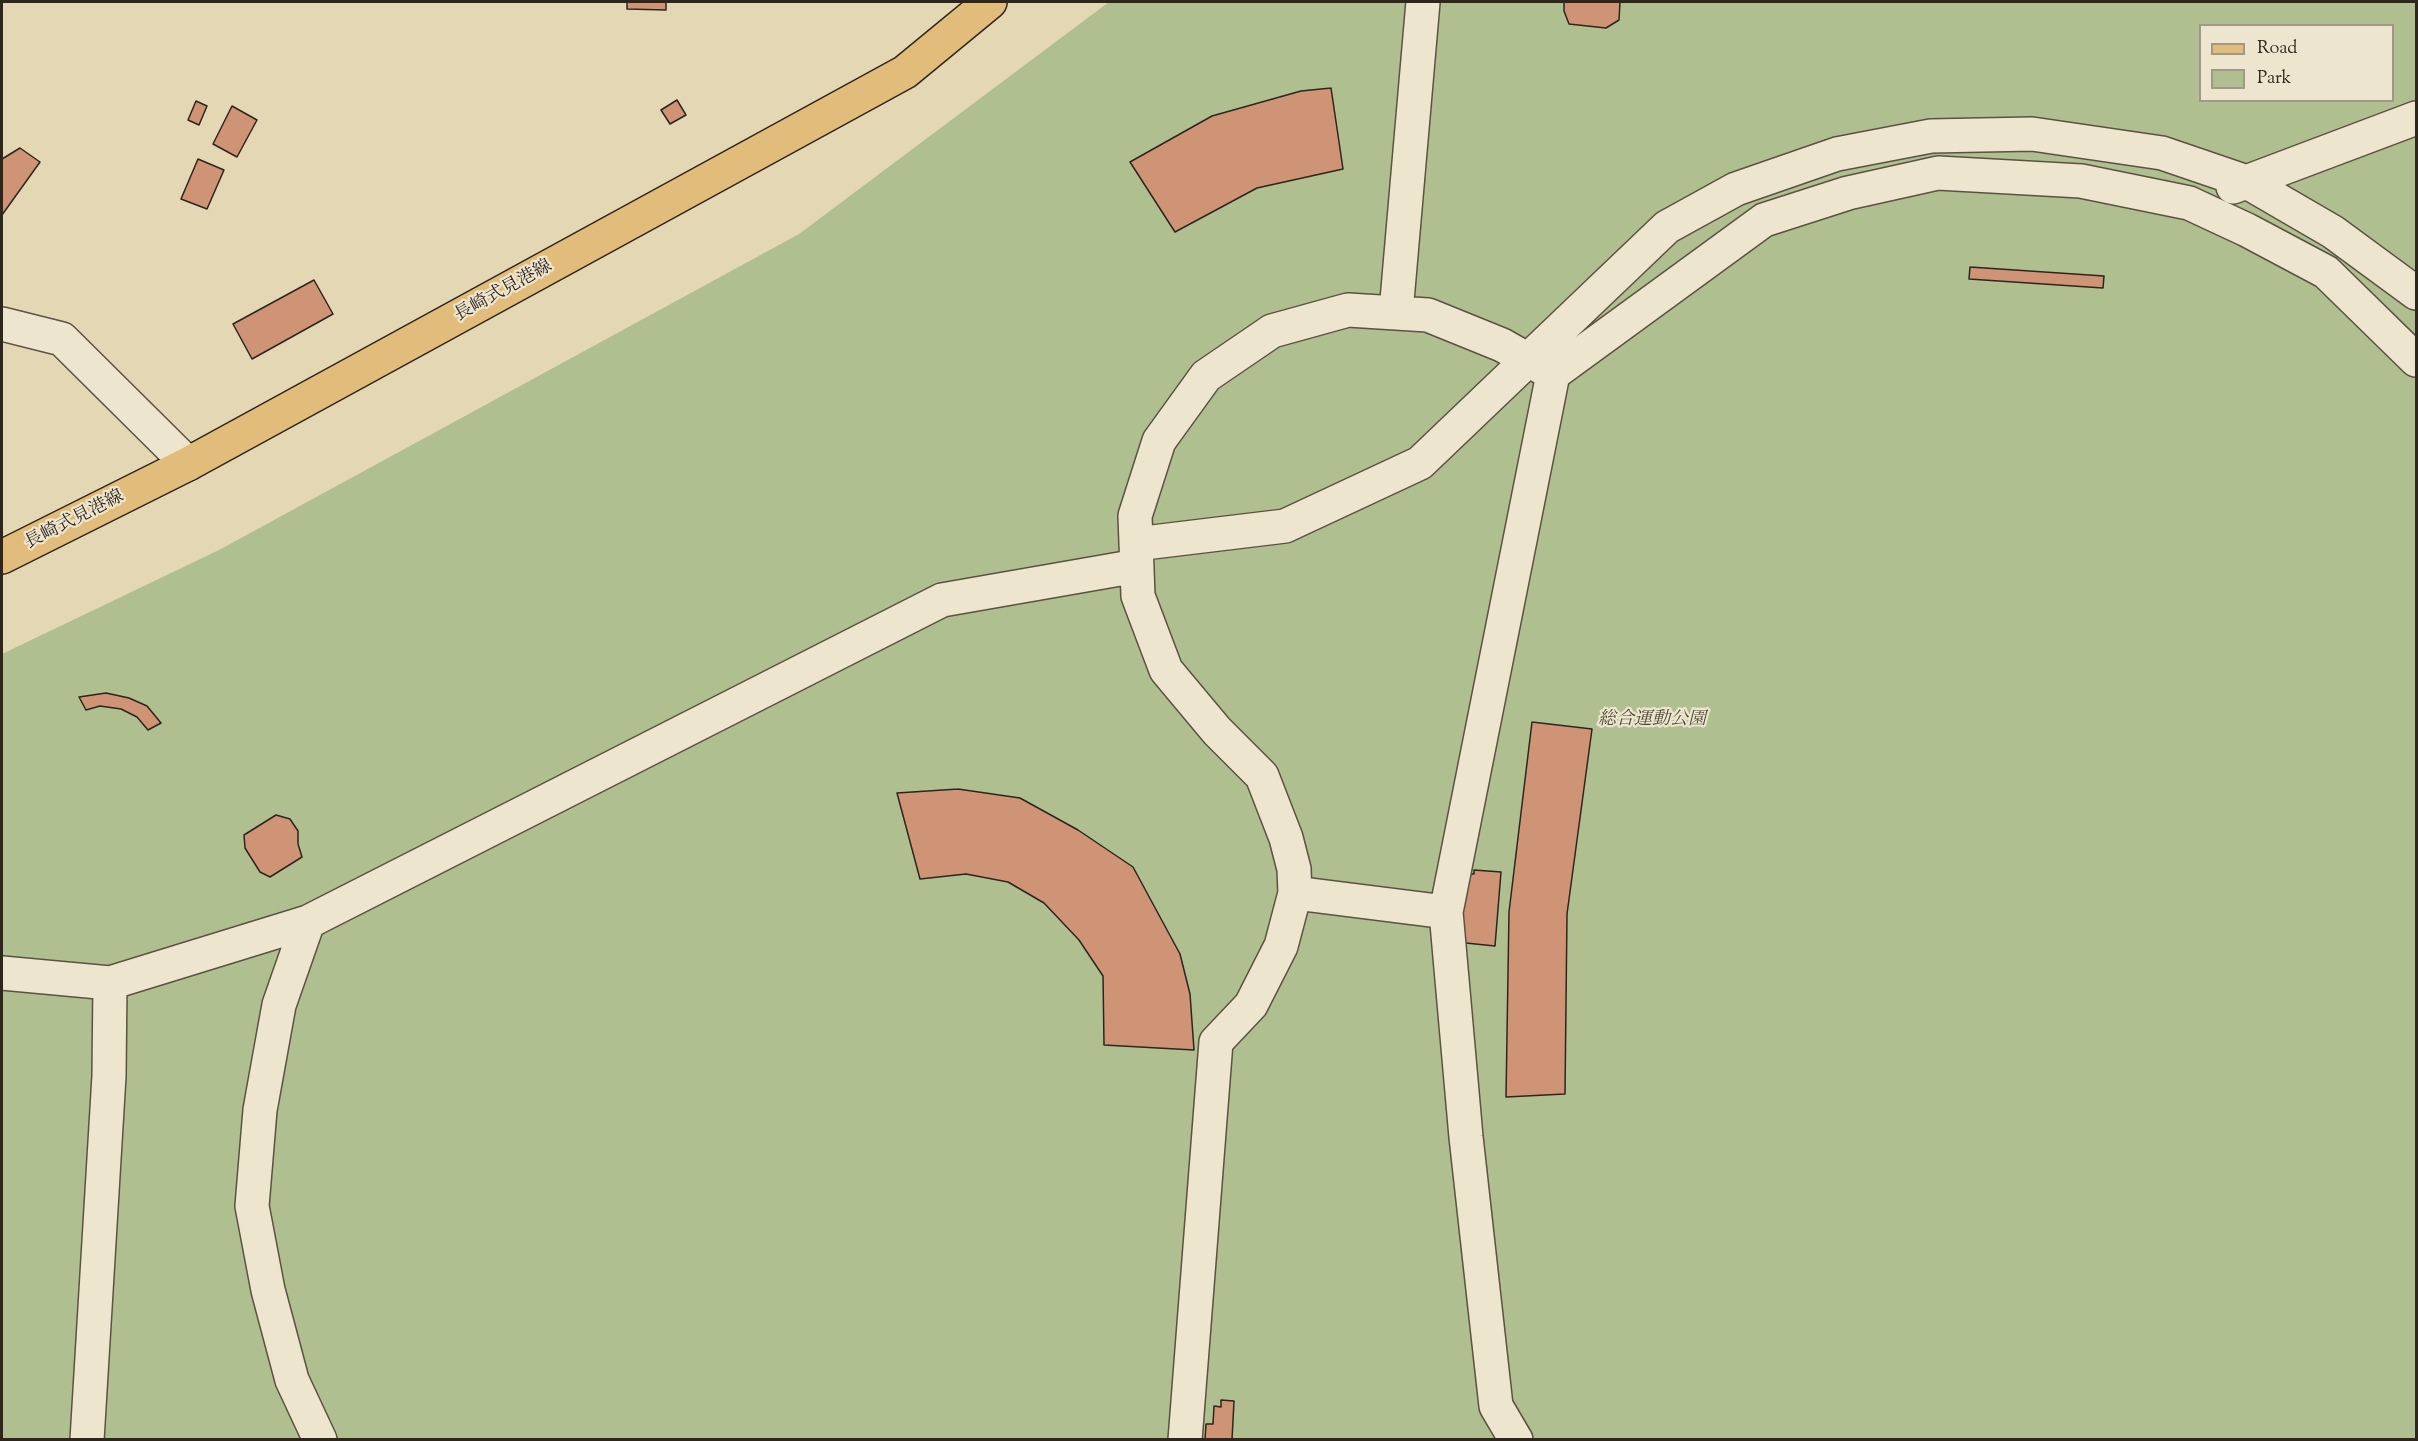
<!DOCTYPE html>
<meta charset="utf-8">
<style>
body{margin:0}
#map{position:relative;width:2418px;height:1441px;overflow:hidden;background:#e4d7b3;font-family:"Sorts Mill Goudy",serif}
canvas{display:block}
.frame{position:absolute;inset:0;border:3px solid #2e251c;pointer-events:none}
.legend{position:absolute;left:2199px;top:24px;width:195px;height:78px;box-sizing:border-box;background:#ede5ce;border:2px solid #a19887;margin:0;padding:8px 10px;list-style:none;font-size:18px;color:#2e251c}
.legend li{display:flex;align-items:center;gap:12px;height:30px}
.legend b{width:30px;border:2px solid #a19887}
</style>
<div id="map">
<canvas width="2418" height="1441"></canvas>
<div class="frame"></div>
<ul class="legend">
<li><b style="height:8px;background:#e2bc7a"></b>Road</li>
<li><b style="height:16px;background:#afbf90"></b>Park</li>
</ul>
</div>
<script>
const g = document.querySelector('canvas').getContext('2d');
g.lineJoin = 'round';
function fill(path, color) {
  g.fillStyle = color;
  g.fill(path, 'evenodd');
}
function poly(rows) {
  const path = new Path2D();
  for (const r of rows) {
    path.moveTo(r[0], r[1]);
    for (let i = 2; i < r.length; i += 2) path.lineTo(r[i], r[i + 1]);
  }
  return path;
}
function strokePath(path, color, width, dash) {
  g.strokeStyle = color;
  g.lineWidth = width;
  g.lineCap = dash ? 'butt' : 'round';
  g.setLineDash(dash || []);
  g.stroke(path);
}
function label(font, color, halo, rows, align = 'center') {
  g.font = font + ' "Sorts Mill Goudy","Noto Serif JP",serif';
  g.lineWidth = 4.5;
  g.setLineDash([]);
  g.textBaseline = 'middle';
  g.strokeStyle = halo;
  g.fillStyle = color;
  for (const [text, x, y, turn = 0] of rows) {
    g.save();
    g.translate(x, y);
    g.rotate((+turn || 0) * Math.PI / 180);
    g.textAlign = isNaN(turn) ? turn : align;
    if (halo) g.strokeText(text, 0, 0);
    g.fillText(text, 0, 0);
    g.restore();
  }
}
fill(poly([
 [1109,2,2416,2,2416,1439,2,1440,2,654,219,550,799,234],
 [2200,26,2392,26,2392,100,2200,100]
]), '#afbf90');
const building = poly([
 [627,2,666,2,666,10,627,9,627,2],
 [1564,2,1620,2,1619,20,1606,28,1569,24,1564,11,1564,2],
 [1331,88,1343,169,1257,188,1175,232,1130,162,1212,116,1301,91,1331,88],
 [677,100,686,115,670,124,661,110,677,100],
 [196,101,207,106,199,125,188,120,196,101],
 [232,106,257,120,237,157,213,144,232,106],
 [20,148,40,162,2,215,2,159,20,148],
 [198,159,224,170,207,209,181,199,198,159],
 [1970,267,2104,276,2103,288,1969,279,1970,267],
 [314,280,333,314,252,359,233,324,314,280],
 [106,693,129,698,147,706,161,723,148,730,137,717,121,709,100,706,86,710,79,697,106,693],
 [1532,722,1592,729,1567,914,1565,1094,1506,1097,1509,912,1532,722],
 [958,789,1020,798,1078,830,1133,867,1180,954,1190,994,1194,1050,1104,1045,1103,976,1079,940,1044,903,1008,882,966,874,920,879,897,793,958,789],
 [276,815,290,819,298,831,298,844,302,857,270,877,260,872,245,848,244,835,276,815],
 [1474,870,1501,872,1495,946,1456,942,1462,873,1474,874,1474,870],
 [1221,1400,1234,1401,1232,1440,1205,1440,1206,1424,1213,1424,1214,1406,1221,1407,1221,1400]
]);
fill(building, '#ce9475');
strokePath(building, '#2e251c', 1.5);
const minor = poly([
 [2233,187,2416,118],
 [1396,312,1423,2],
 [2,324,62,339,188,464],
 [1136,544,1285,526,1420,463,1667,227,1736,189,1837,154,1931,136,2032,134,2162,153,2247,182,2333,232,2416,293],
 [1295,893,1446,912],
 [308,922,279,1005,260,1110,252,1206,268,1290,292,1380,320,1440],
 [2,973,110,983,109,1076,87,1440],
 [110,983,308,922,942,600,1137,566],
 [1185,1440,1216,1042,1251,1005,1281,946,1295,893,1294,869,1286,838,1262,776,1217,731,1166,670,1138,596,1135,516,1159,441,1206,376,1272,331,1348,310,1428,315,1502,345,1553,374],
 [1516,1440,1496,1406,1466,1137,1446,912,1553,374,1764,220,1848,193,1938,173,2081,181,2189,203,2247,230,2326,272,2416,360]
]);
const major = poly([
 [2,557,188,464,905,72,990,2]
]);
strokePath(minor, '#5c5242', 36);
strokePath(major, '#2e251c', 36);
strokePath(minor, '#ede5ce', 33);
strokePath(major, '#e2bc7a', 33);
label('18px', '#2e251c', '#ede5ce', [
 ["長崎式見港線",504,292,-29],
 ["長崎式見港線",75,521,-27]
]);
label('italic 18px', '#4e4c39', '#ede5ce', [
 ["総合運動公園",1652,721]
]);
</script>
